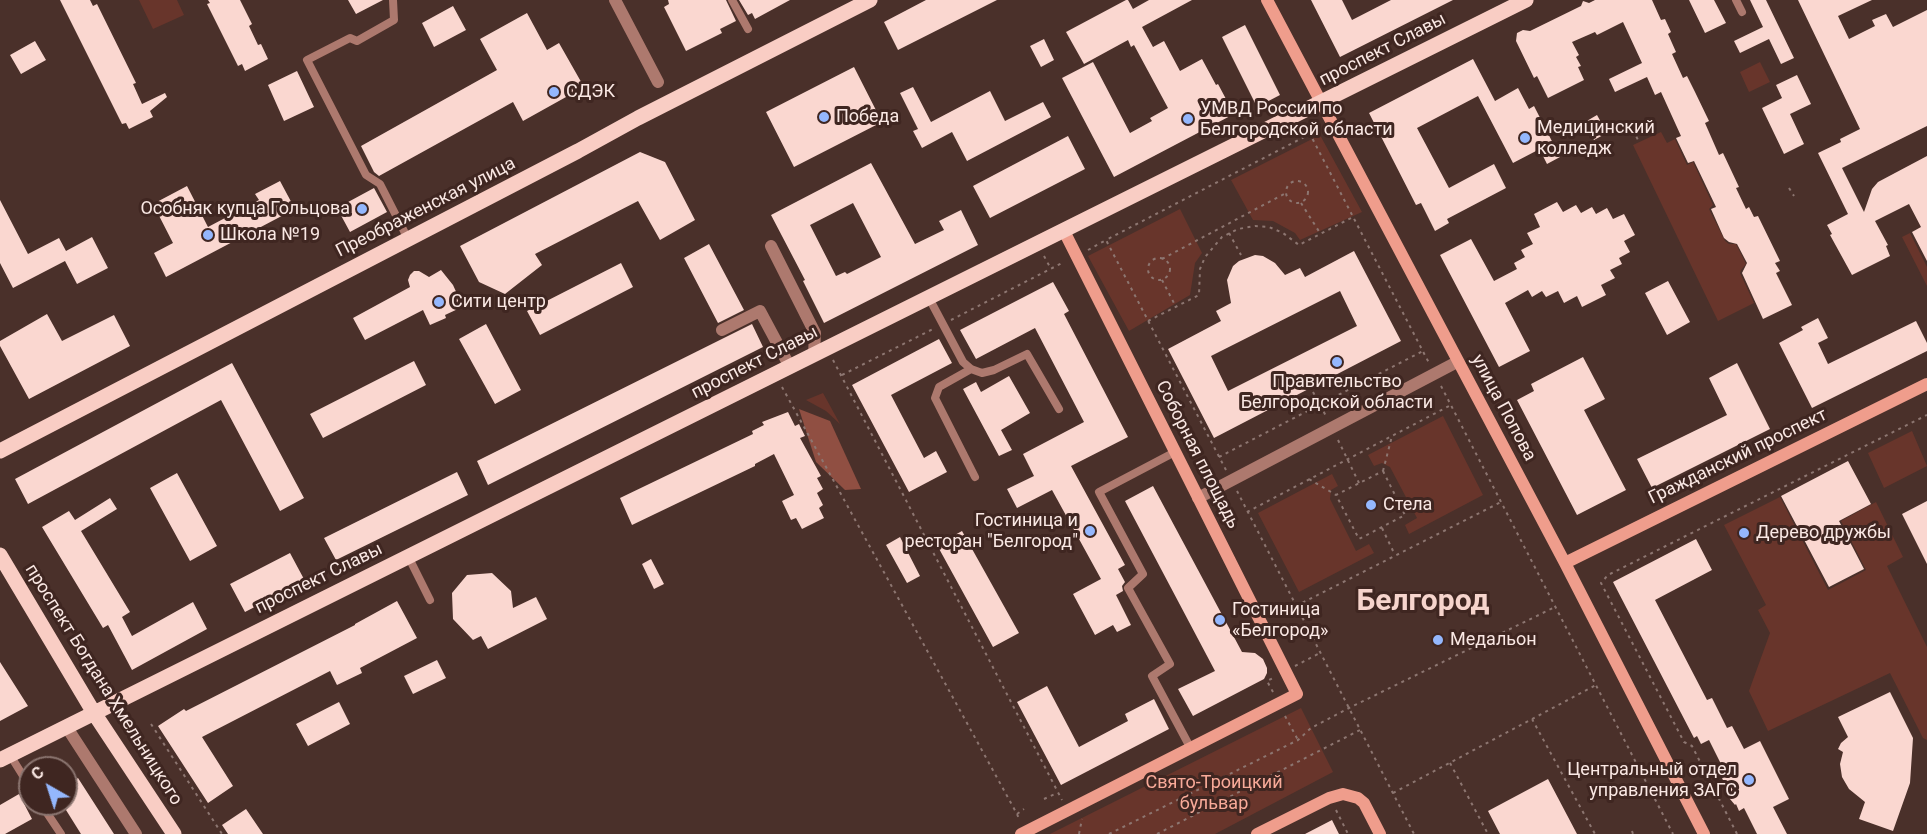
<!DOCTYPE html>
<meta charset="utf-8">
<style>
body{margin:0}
#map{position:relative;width:1927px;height:834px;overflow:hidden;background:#4a302a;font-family:Roboto,sans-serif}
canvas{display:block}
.north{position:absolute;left:18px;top:756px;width:60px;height:60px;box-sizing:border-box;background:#3f2621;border:2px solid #8a746f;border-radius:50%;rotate:321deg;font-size:16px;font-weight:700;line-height:24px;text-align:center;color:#fae8e4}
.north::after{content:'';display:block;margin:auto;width:21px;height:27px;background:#94b7fd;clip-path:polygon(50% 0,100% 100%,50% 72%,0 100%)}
</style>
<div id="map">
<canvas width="1927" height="834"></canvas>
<div class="north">С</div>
</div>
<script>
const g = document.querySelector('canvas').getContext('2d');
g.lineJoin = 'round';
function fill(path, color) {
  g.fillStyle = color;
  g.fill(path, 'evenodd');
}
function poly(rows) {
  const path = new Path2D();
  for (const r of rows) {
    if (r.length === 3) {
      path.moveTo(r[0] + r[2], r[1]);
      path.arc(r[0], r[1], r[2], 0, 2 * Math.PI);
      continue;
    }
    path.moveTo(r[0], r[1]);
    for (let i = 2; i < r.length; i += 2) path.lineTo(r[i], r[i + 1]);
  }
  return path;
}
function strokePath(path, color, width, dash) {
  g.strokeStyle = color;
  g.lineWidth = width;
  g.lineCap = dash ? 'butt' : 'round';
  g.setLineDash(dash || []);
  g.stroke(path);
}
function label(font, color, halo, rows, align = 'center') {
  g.font = font + ' Roboto,sans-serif';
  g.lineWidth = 6;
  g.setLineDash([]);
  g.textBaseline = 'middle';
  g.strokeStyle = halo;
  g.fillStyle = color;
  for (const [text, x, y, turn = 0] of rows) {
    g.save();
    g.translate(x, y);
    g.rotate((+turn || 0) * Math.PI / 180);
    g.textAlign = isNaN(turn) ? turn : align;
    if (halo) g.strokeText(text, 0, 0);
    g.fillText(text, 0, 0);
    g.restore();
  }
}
fill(poly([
 [139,0,177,0,184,15,153,29],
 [1760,62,1770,82,1749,92,1740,72],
 [1661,132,1667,143,1675,139,1687,165,1693,162,1713,205,1709,209,1725,241,1729,244,1736,244,1746,264,1741,270,1740,273,1754,303,1718,321,1633,145],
 [1320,135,1362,212,1300,240,1295,233,1273,221,1253,220,1231,180],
 [1180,209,1202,253,1195,263,1190,295,1129,331,1088,256],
 [1910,233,1927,267,1927,286,1902,237],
 [823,393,840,424,826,411,806,400],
 [1443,416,1483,495,1409,534,1405,525,1417,518,1390,467,1382,463,1374,466,1368,455],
 [1912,431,1927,466,1884,488,1868,453],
 [1332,474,1338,486,1331,490,1330,499,1356,551,1369,544,1374,553,1299,592,1258,513],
 [1780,497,1828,590,1866,570,1841,521,1876,502,1903,557,1887,566,1927,647,1927,740,1923,738,1890,673,1768,731,1749,691,1770,633,1758,610,1766,605,1724,525],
 [1301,708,1333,772,1215,834,1050,834]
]), '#68352b');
fill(poly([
 [799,409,830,421,861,489,845,490,816,462]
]), '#904f42');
fill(poly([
 [60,0,90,0,93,6,97,4,136,83,133,84,142,104,165,93,167,97,150,111,153,117,129,129,126,123,122,124],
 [208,0,240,0,252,24,249,26,258,45,261,44,268,59,245,71,242,64,238,66,207,4,210,3],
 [348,0,383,0,356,14],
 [668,0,726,0,736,21,720,29,722,33,686,51,664,7,669,4],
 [739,0,790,0,755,19,752,13,748,15],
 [926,0,997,0,898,50,884,22],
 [1126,0,1128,0,1133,9,1149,0,1192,0,1142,27,1153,47,1164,41,1180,71,1202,59,1216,85,1218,84,1234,114,1114,177,1062,78,1093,62,1130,133,1152,121,1150,118,1168,108,1134,45,1131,47,1128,40,1084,64,1066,32],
 [1311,0,1342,0,1352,20,1391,0,1453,0,1340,57],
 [1595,0,1652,0,1661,20,1665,19,1671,32,1668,34,1676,52,1672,54,1683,78,1687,76,1695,92,1709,121,1705,123,1719,155,1723,153,1739,187,1736,188,1746,209,1749,207,1754,217,1758,216,1780,261,1775,263,1780,271,1776,273,1792,305,1763,319,1742,273,1747,263,1737,244,1729,242,1724,238,1711,209,1716,207,1694,161,1688,163,1676,138,1681,136,1661,92,1655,95,1647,77,1615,92,1609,79,1642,63,1623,22,1597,35,1595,32,1572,42,1579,55,1576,57,1581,66,1578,67,1584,80,1548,98,1537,76,1534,78,1516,41,1517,33,1523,30,1530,31,1581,6,1583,1,1589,3],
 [1689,0,1714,0,1726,23,1705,33],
 [1750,0,1766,0,1794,58,1781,64,1769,39,1740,53,1734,41,1763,27],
 [1798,0,1872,0,1838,16,1849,39,1875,26,1872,20,1886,14,1893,27,1927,10,1927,126,1842,168,1864,212,1872,189,1878,182,1927,156,1927,261,1912,232,1921,227,1909,204,1875,221,1888,245,1886,246,1890,256,1852,275,1830,235,1832,234,1827,225,1848,214,1818,153,1841,142,1840,139,1860,129],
 [453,6,466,30,434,47,422,23],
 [527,13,547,50,559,43,584,87,523,121,513,102,379,176,374,172,361,146,497,70,480,39],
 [1245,25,1280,95,1257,107,1222,37],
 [1044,39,1054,60,1041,67,1030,46],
 [35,41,46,60,21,74,10,55],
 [1473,59,1495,101,1518,88,1529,109,1534,106,1560,157,1547,164,1541,152,1537,154,1536,151,1513,163,1478,96,1417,128,1449,188,1494,164,1506,188,1447,219,1449,223,1435,231,1421,203,1416,205,1369,113],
 [854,67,882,122,794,167,766,112],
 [297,71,314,107,284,121,268,85],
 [1797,75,1811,104,1790,114,1804,144,1784,154,1762,108,1782,98,1776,85],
 [913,87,931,122,990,91,1005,121,1043,102,1051,117,967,161,952,132,922,148,913,131,918,129,900,93],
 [1597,115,1607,133,1594,140,1585,122],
 [1068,136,1085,169,990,218,973,186],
 [640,152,665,162,695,220,660,240,638,201,535,254,542,265,505,294,479,282,460,246],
 [871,163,915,244,944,230,939,221,961,210,978,245,824,323,803,281,805,280,771,215],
 [853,203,881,257,847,274,845,272,836,276,810,225],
 [280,181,295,209,166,277,154,253,173,243,153,204,187,186,208,227,259,200,255,194],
 [374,188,387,212,350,232,337,208],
 [0,200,28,254,59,238,66,251,92,237,108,268,77,284,65,261,13,288,0,263],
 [1557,202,1563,212,1576,205,1581,213,1592,207,1596,214,1607,208,1613,219,1624,214,1635,235,1624,241,1630,252,1619,258,1622,264,1610,270,1615,278,1601,285,1606,295,1582,307,1577,296,1564,303,1558,291,1546,297,1542,291,1532,297,1528,290,1505,303,1530,351,1499,367,1440,255,1471,239,1494,281,1517,269,1514,263,1525,257,1521,250,1533,244,1527,233,1540,227,1534,214],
 [709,244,744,310,718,323,684,258],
 [1354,251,1401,341,1214,438,1168,349,1221,321,1216,311,1231,303,1227,280,1233,266,1239,261,1255,255,1263,256,1275,263,1285,275,1300,268,1305,277],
 [1340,291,1357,326,1228,391,1211,356],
 [621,263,633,287,540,335,527,311],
 [441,270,453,285,458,296,460,308,445,315,446,318,430,325,423,310,365,340,353,318,410,287,408,280,410,275,414,271,419,271,429,277],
 [1668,281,1690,322,1667,335,1645,293],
 [1053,282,1069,311,1064,314,1128,437,1071,466,1125,565,1118,569,1125,582,1122,586,1123,591,1116,595,1131,625,1117,632,1113,625,1095,635,1073,594,1101,579,1052,490,1017,508,1007,489,1034,476,1023,454,1084,422,1035,328,976,359,960,330],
 [47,314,62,341,114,315,130,346,29,399,0,346,0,341],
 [1818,318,1828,338,1818,343,1828,364,1916,321,1927,343,1927,351,1812,408,1779,343,1803,330,1801,327],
 [486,324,521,390,495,404,459,339],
 [752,324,763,347,488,485,477,461],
 [939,339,952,363,891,395,924,458,936,451,947,472,909,492,852,385],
 [1583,357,1605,399,1584,410,1626,490,1577,515,1517,400,1534,391,1531,384],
 [414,361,426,385,323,438,310,414],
 [232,363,304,498,280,511,221,400,28,504,15,479],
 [1737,363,1770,429,1652,488,1637,459,1727,415,1709,378],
 [1009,376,1030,413,1001,430,1012,450,999,456,963,389,976,382,981,392],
 [788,412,795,426,799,424,805,436,800,438,821,476,817,478,823,489,817,493,823,505,819,508,824,518,802,529,796,518,791,520,782,501,794,495,774,454,755,464,755,466,632,525,620,498,753,434,752,431,764,425,762,422],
 [1848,461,1871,504,1839,521,1864,569,1829,587,1781,496],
 [457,472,468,495,336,560,324,538],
 [177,473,217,546,190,561,150,488],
 [1153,486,1242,652,1255,653,1263,659,1267,668,1267,673,1264,679,1193,716,1178,689,1215,671,1125,501],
 [110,498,117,509,81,531,130,612,122,617,132,636,193,602,207,629,132,670,108,625,103,628,42,527,69,511,75,520],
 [1927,501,1927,564,1902,514],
 [962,531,1019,633,993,647,937,545],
 [900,537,920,576,907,583,886,545],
 [1696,539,1712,570,1655,600,1707,700,1712,698,1727,728,1732,726,1744,749,1760,741,1789,799,1773,807,1787,834,1757,834,1744,808,1739,811,1736,804,1735,805,1730,799,1721,775,1725,772,1709,740,1701,744,1697,736,1694,738,1613,582],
 [290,553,305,581,245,612,230,584],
 [651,559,664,584,654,589,642,564],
 [492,573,511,591,513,608,536,597,547,619,488,649,481,636,473,640,453,619,452,593,467,575],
 [397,601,417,638,360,668,362,673,337,685,330,671,202,737,233,786,208,803,158,726,184,709,186,711,355,625,355,624],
 [437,660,446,678,413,694,404,676],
 [0,662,28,706,0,721],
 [1047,686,1079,747,1128,721,1125,714,1154,699,1169,729,1061,785,1017,702],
 [1890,692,1913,738,1910,783,1893,831,1859,819,1865,802,1849,789,1842,777,1840,764,1843,752,1838,749,1841,743,1848,737,1838,717],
 [339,702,350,724,308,746,296,724],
 [78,778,114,834,81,834,66,810,66,785],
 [1548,779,1577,834,1500,834,1488,811],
 [19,794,32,819,5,834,0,834,0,805],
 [246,809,263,834,228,834,222,825],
 [1332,820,1339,834,1305,834]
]), '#fad7d0');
strokePath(poly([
 [1633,130,1639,142],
 [1310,134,1320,135],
 [1297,192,11],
 [1789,188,1794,196],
 [1301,203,1320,233],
 [1229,233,1241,255],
 [1088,250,1106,240],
 [1044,256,1051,269],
 [1159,269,11],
 [1162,259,1286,193],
 [1162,280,1176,307],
 [951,320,1064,262],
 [1148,321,1199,295,1200,269,1205,257,1222,237,1238,229,1255,226,1269,227,1283,233,1299,245,1353,217],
 [833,360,1062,800],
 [842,375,933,329],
 [1441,386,1673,834],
 [782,387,1017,814,1020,821],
 [1313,392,1326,416],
 [1338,440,1359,483],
 [1219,457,1423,351],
 [1226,470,1106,240,1310,134,1429,363],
 [1383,471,1405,515,1359,539,1336,495,1383,471],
 [1383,471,1392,436],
 [1309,479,1336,495],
 [1237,491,1414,834],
 [1247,512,1451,405],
 [1382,528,1395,555],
 [1296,606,1501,502],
 [1295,666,1320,653],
 [1273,692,1267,681,1275,677],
 [1285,716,1298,740],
 [1532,719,1595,834],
 [151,724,222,834],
 [1450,763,1488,834],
 [1393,793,1596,685],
 [1044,799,1057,793],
 [1336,810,1348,834],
 [1017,814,1024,809],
 [1632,831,1633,834],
 [1079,834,1082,819],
 [1109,834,1298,740,1311,728,1349,708,1555,607],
 [1157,834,1360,730],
 [1737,834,1692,746,1684,742,1601,583,1608,575,1927,415]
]), '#8d7671', 2, [3, 4.5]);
strokePath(poly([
 [393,0,394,20,357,41,350,38,307,60,366,175,380,184,408,239],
 [732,0,748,29],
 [1736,0,1742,12],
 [929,298,963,362,971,369,982,373,994,370,1027,354,1059,409],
 [971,369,939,387,935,398,975,477],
 [1175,452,1099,492,1143,574,1128,588,1170,664,1152,676,1190,747],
 [408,556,430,600],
 [10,755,30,787],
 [41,804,61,834]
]), '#ad796e', 8);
strokePath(poly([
 [615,0,658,82],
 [771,246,815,333,814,355],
 [722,330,760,311,790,367],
 [1198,498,1457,362],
 [66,726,136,834]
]), '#ad796e', 12);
strokePath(poly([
 [1267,0,1565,563,1704,834],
 [1565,563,1927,384],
 [1021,834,1297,694,1064,231],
 [1257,834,1329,798,1343,794,1358,798,1364,803,1380,834]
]), '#ef9d8c', 12);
strokePath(poly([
 [0,451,578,151,638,118,870,0],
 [0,555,94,713,174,834],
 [0,760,1526,0]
]), '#f9cdc4', 15);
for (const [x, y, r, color] of [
 [554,92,6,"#94b7fd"],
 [824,117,6,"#94b7fd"],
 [1188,119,6,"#94b7fd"],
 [1525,138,6,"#94b7fd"],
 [362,209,6,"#94b7fd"],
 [208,235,6,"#94b7fd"],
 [439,302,6,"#94b7fd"],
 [1337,362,6,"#94b7fd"],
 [1371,505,6,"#94b7fd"],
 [1090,531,6,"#94b7fd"],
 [1744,533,6,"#94b7fd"],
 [1220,620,6,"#94b7fd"],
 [1438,640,6,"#94b7fd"],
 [1749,780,6,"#94b7fd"]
]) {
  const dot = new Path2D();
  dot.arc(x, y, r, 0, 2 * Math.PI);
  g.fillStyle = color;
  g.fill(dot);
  strokePath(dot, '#3f2621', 2);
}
label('18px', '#fae8e4', '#3f2621', [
 ["проспект Славы",1383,50,-27],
 ["Преображенская улица",426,208,-27],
 ["проспект Славы",755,363,-27],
 ["улица Попова",1503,408,62],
 ["Соборная площадь",1197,455,63],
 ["Гражданский проспект",1738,457,-26],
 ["проспект Славы",319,579,-26],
 ["проспект Богдана Хмельницкого",103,685,58]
]);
label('18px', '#fae8e4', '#3f2621', [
 ["СДЭК",566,92],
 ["УМВД России по",1200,109],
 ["Белгородской области",1200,130],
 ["Победа",836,117],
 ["Медицинский",1537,128],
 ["колледж",1537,149],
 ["Особняк купца Гольцова",350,209,"right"],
 ["Школа №19",220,235],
 ["Сити центр",451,302],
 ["Правительство",1337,382,"center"],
 ["Белгородской области",1337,403,"center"],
 ["Стела",1383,505],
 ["Гостиница и",1078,521,"right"],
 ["ресторан \"Белгород\"",1078,542,"right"],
 ["Дерево дружбы",1756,533],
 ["Гостиница",1232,610],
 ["«Белгород»",1232,631],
 ["Медальон",1450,640],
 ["Центральный отдел",1737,770,"right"],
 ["управления ЗАГС",1737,791,"right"]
], 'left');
label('18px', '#f8aa99', '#3f2621', [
 ["Свято-Троицкий",1214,783],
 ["бульвар",1214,804]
]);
label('bold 30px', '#f6d4cc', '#3f2621', [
 ["Белгород",1423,602]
]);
</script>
